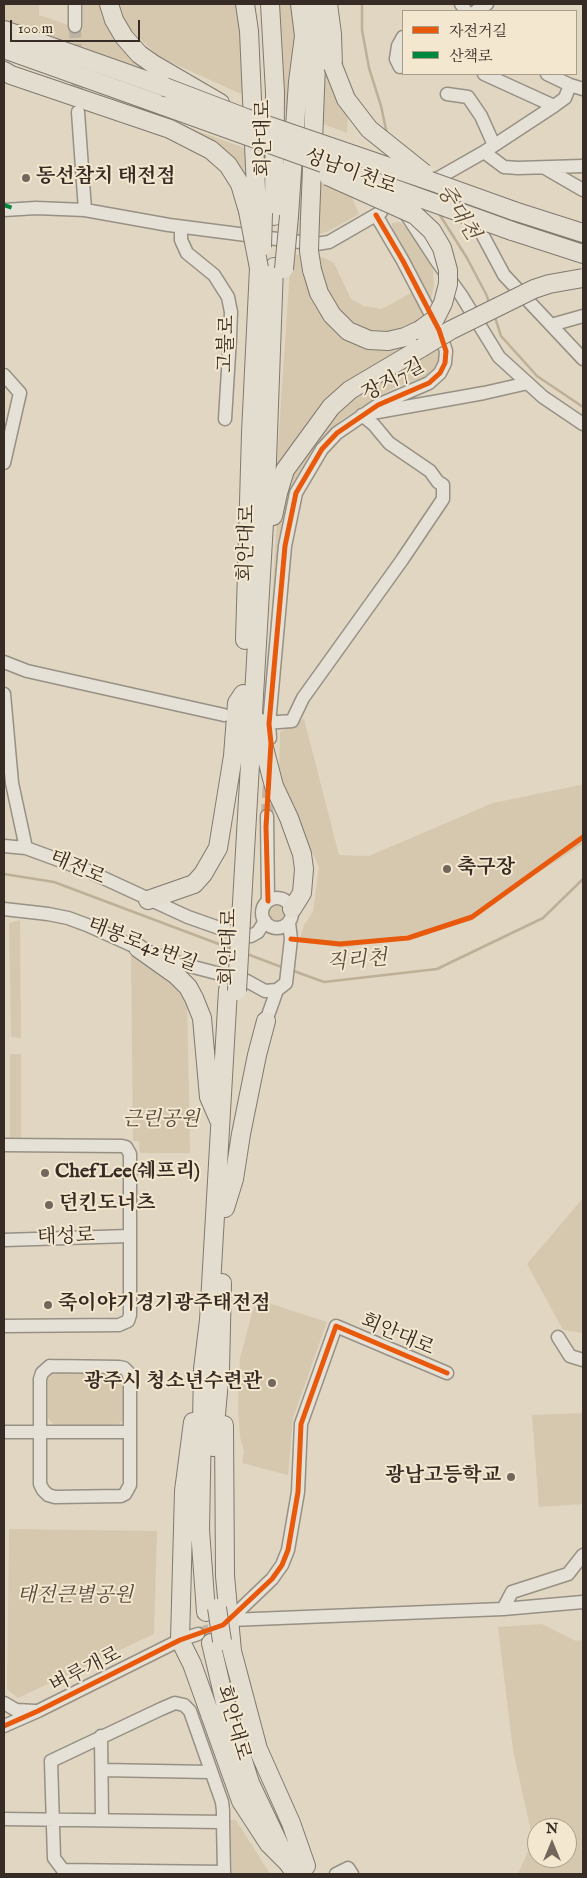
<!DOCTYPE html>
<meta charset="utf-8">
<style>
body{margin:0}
#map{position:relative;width:587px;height:1878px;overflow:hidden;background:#e0d6c2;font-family:"IM FELL English","Noto Serif KR",serif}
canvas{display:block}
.frame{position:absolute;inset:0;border:5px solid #372b25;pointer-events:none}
.legend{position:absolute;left:402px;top:10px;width:175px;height:65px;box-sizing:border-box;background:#f3e8cf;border:1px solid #a89c8b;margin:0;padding:6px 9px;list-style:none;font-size:15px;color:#372b25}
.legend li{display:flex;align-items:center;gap:10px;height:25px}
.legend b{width:25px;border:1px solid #a89c8b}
.north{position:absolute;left:527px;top:1818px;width:50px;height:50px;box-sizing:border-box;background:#f3e8cf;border:1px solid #a89c8b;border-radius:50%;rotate:0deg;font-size:14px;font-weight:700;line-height:20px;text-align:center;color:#372b25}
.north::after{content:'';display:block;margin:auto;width:18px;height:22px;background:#72675c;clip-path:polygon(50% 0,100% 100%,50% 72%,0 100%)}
.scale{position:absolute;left:10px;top:20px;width:130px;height:22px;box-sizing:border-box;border:2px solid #372b25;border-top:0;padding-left:6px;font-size:15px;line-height:18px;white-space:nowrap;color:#372b25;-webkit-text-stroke:4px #f3e8cf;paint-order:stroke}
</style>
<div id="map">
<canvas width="587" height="1878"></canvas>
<div class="frame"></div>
<ul class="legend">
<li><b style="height:6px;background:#e8590c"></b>자전거길</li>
<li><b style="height:6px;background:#00873e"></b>산책로</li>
</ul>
<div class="north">N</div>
<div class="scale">100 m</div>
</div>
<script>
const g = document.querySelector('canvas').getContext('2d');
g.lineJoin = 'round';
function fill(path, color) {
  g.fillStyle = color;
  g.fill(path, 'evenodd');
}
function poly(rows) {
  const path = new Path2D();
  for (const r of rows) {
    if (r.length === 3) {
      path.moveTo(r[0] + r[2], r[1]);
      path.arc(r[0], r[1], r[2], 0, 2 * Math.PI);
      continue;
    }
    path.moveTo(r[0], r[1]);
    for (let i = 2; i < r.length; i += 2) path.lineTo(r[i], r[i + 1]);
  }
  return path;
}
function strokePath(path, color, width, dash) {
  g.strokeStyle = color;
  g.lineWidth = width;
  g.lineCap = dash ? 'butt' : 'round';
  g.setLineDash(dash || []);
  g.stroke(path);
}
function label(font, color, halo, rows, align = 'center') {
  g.font = font + ' "IM FELL English","Noto Serif KR",serif';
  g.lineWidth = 4;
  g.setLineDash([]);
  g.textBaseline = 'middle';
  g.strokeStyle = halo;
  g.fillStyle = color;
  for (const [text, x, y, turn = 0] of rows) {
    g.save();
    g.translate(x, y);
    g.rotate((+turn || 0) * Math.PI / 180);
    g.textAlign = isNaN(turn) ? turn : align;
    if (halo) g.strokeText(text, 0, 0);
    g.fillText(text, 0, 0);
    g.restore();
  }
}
fill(poly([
 [4,4,39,4,39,15,83,30,83,4,106,4,154,75,4,20],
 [118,4,240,4,248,97,159,57,126,25],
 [277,4,295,4,299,16,293,114,281,109],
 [319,4,348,103,347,133,318,122],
 [32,71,250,150,252,202,235,170,155,118],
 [296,168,307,172,303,236,292,235],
 [316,176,349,190,359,214,329,231,315,235],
 [400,222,417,236,433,269,434,285,431,299,392,228,392,223],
 [291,254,303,255,305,273,362,340,434,328,364,376,275,492],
 [316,254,334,263,351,299,364,306,382,309,411,293,426,318,399,334,360,331,329,306],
 [441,345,441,359,436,368,424,377,398,386,375,398,341,420,315,449,296,483,267,713,269,651,277,520,290,475,347,398],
 [304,719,339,855,369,856,493,803,581,785,583,786,583,844,525,881,471,921,345,948,299,942,304,925,313,912,319,867,279,778,280,732],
 [277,913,8],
 [20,920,21,1038,11,1037,9,923],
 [131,955,147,963,179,984,187,995,190,1153,140,1153,139,1141,133,1141],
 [10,1054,21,1054,21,1141,10,1141],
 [583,1198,583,1333,563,1330,527,1264],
 [256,1299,327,1322,293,1418,288,1475,242,1463,244,1451,240,1437,238,1409,240,1358],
 [118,1372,123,1378,123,1420,118,1425,55,1426,48,1418,48,1379,54,1373],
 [583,1413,583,1504,539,1507,532,1415],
 [9,1529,157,1531,154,1634,18,1698,7,1689],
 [542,1624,576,1641,583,1639,583,1874,518,1874,533,1840,513,1750,498,1627],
 [537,1828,567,1828,567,1858,537,1858],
 [230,1820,236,1820,270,1874,232,1874]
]), '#d6c8ae');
strokePath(poly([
 [362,4,362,30,369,68,381,106,387,134],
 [438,212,467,258,486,294,490,305],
 [495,317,501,336,537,376,583,407],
 [4,874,54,882,232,949],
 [247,954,284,968],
 [291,970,324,982,437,969,543,918,583,879]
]), '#beb097', 2.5);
strokePath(poly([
 [75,26,78,104],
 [267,816,269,779],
 [198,1634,223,1625]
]), '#beb4a3', 12, [12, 6]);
const minor = poly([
 [75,4,75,26],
 [461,4,466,11],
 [476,11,487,4],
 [400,67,396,59,398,46,403,37],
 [484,74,554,106],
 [547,74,570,85,583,89],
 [447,94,468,97,481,116,494,145],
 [484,152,504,167,518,168,583,166],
 [545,168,583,190],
 [458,189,504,275,583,359],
 [405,197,484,152,554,106,565,98,570,85],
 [4,210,36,208,85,210,78,112],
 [85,210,169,225,316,244,329,242,381,212],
 [404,211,436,260,461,295,499,357,543,397,583,424],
 [181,227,181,240,187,253,214,275,228,297,231,312,230,338,225,419],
 [551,325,583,316],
 [4,375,20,393,4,463],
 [372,413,484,393,528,383],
 [4,662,27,671,224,715],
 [4,694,12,783,26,848],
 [265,723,292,721,303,698,402,560,443,499,443,485,438,482,430,471,389,443,374,425,362,415],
 [270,738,269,724,285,546,296,493,322,449,337,433,378,405,429,383,440,373,445,363,446,351,439,330,403,261,376,215],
 [267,816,268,901],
 [4,846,26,848,86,870,188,917,242,936,251,936,258,932,265,921],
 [277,913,15],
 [4,909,48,914,68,918,87,925,138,948,182,964,247,981,265,991,277,990],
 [266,1021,277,990,286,983,291,939,289,923],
 [4,1145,122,1146,126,1147,130,1154,130,1315,128,1321,119,1325,4,1326],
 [4,1240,129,1236],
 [558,1337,570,1356,583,1360],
 [50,1366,119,1367,124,1368,128,1372,130,1379,130,1485,125,1494,121,1496,55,1497,48,1495,43,1490,40,1484,40,1379,42,1373,50,1366],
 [4,1432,130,1432],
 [503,1609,512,1592,568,1574,583,1555],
 [230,1620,503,1609,583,1602],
 [225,1624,272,1579,282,1565,288,1550,298,1492,301,1424,336,1326,447,1373],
 [4,1703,16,1710,35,1711],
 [4,1726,38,1711,180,1640,198,1634],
 [101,1736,102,1820],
 [102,1770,210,1772],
 [4,1819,223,1822],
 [224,1874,224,1872,223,1822,223,1811,222,1802,190,1711,184,1705,175,1703,161,1709,51,1761,54,1858,63,1870,224,1872],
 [336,1874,348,1868,352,1874]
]);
const highway = poly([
 [109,4,114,20,124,37,139,54,153,64,220,103],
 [245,4,249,31,257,212],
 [270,4,275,92,274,216],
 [328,4,332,34,333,66],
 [4,30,165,87],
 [4,49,164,106],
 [4,71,11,75,170,129,211,150,228,165,240,184,248,211],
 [514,211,583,233],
 [289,216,298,82,304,36,300,4],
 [310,219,316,65,314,4],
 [512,231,583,254],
 [312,270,319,293,332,315,348,331,369,340,388,341,405,337,420,330],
 [273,516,278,493,285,470,331,407,350,390,421,348],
 [245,640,251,433,259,268],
 [261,723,262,740,274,786,289,818,302,854,304,869,302,893,292,909],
 [148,900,194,884,203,874,218,848,233,756,237,703,243,694],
 [241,920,266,488,274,267],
 [138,948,176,975,188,987,194,998,202,1018,209,1097,219,1120],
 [225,1208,234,1179,241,1134,257,1055,266,1021],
 [193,1422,184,1491,180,1640,192,1664,241,1801,269,1844,288,1863],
 [224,1425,225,1576,232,1651,258,1749,291,1823,306,1866],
 [213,1447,220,1370,222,1283],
 [206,1612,200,1530,203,1369,209,1320,228,990],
 [211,1643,226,1707,250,1783,288,1863,296,1874]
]);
strokePath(minor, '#979084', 15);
strokePath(highway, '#80796f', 20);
strokePath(minor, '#e6e1d7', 12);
strokePath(highway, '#e3ddd0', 18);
const highwayBridge = poly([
 [333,66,346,99,369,129,424,173],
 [165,87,246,118,436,183,514,211],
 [164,106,512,231],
 [328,176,415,215,432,231,442,248,448,270,448,284,443,303,435,319,420,330],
 [248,211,259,268],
 [310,219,309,251,312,270],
 [262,247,263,213],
 [284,269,289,216],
 [421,348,451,330,534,289,549,284,583,278],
 [237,991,241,920],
 [217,1608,222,1641]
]);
strokePath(highwayBridge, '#80796f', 20, []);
strokePath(highwayBridge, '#e3ddd0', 18);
strokePath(poly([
 [4,205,15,209]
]), '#00873e', 4, [8, 4]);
strokePath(poly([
 [268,901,266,827,271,743,269,724,285,546,296,493,322,449,337,433,378,405,429,383,440,373,445,363,446,351,439,330,403,261,376,215],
 [291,939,340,944,408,938,472,917,583,837],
 [4,1726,38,1711,180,1640,223,1625,272,1579,282,1565,288,1550,298,1492,301,1424,336,1326,447,1373]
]), '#e8590c', 5);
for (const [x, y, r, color] of [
 [26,178,5,"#72675c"],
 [447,869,5,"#72675c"],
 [45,1173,5,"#72675c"],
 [49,1205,5,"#72675c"],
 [48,1305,5,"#72675c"],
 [272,1383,5,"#72675c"],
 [511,1477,5,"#72675c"]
]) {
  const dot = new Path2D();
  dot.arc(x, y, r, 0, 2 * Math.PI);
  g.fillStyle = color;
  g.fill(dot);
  strokePath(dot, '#f3e8cf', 2);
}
label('20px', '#372b25', '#f3e8cf', [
 ["회안대로",265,138,-90],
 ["성남이천로",350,173,20],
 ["고불로",228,344,-88],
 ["장지7길",394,381,-28],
 ["회안대로",248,543,-88],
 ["태전로",77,869,23],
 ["태봉로42번길",142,946,21],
 ["회안대로",230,947,-88],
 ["태성로",66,1238,-2],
 ["회안대로",397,1336,23],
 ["벼루개로",86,1671,-27],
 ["회안대로",232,1723,74]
]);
label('bold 20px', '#372b25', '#f3e8cf', [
 ["동선참치 태전점",36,178],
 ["축구장",457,869],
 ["ChefLee(쉐프리)",55,1173],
 ["던킨도너츠",59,1205],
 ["죽이야기경기광주태전점",58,1305],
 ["광주시 청소년수련관",262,1383,"right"],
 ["광남고등학교",501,1477,"right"]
], 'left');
label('italic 20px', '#55483d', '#f3e8cf', [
 ["근린공원",161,1121],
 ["태전큰별공원",75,1597]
]);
label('italic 21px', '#5b4e42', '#f3e8cf', [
 ["중대천",457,213,58],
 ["직리천",357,962,-5]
]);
</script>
